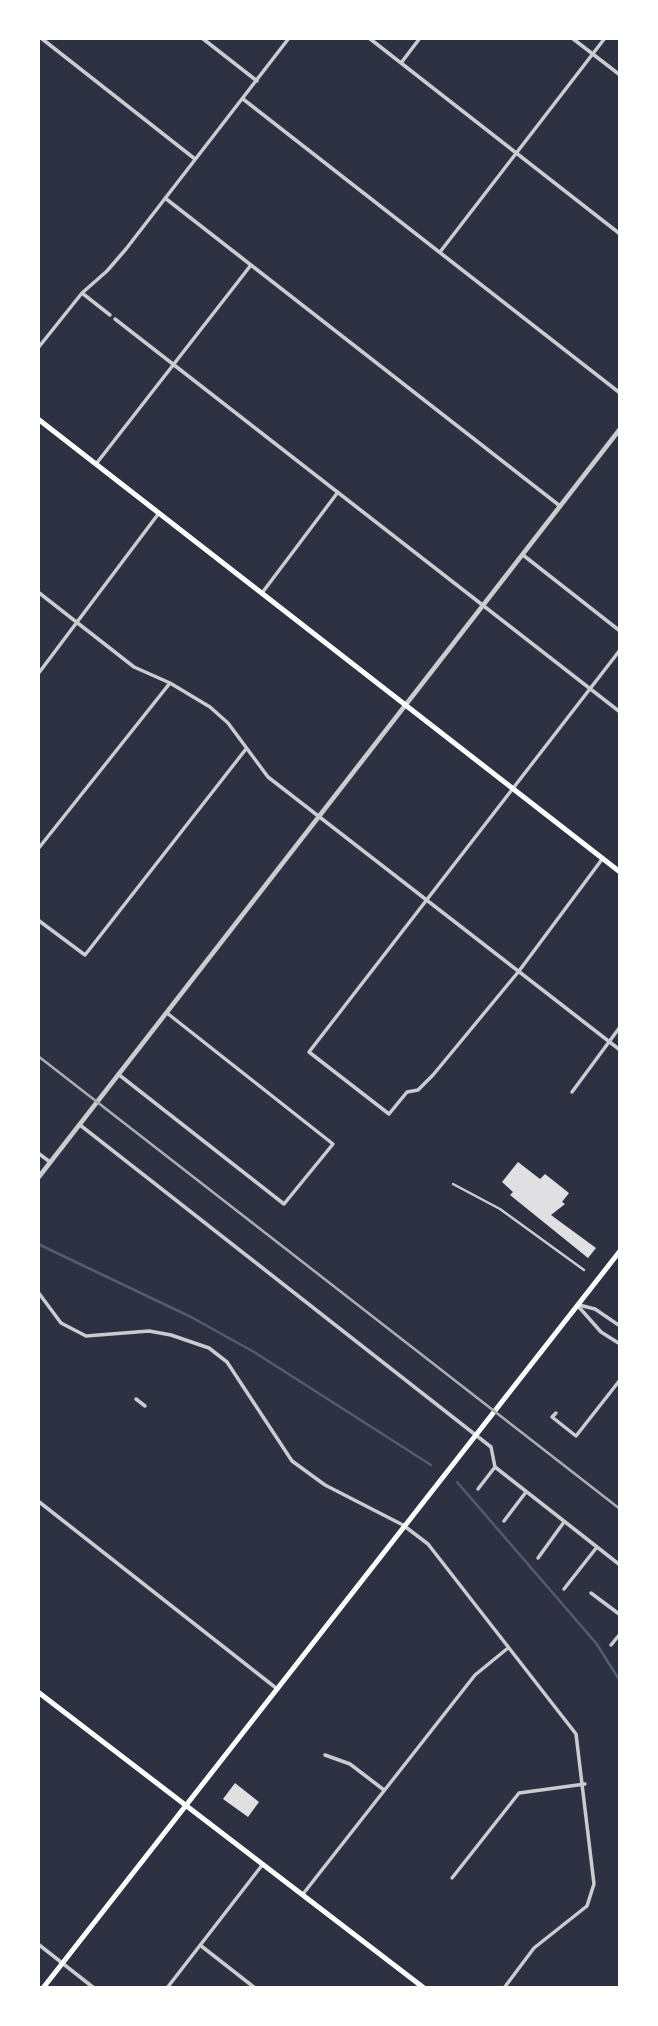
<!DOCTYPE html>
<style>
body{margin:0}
#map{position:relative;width:658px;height:2026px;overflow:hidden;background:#2d3142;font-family:Karla,sans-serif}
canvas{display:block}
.frame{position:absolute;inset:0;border:40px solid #fff;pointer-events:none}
</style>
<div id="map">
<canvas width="658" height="2026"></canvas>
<div class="frame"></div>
</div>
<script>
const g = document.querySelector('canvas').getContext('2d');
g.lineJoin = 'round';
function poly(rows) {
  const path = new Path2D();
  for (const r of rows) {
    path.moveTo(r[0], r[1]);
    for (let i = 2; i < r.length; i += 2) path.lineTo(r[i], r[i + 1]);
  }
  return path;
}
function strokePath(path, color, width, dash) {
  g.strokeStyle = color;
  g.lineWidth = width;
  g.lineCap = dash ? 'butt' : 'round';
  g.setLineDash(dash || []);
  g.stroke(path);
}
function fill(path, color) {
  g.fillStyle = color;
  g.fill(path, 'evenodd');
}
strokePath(poly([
 [38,1244,191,1317,254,1352,431,1465],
 [457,1482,596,1643,620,1681]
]), '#4f5d75', 2.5);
fill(poly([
 [518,1162,540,1179,545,1174,569,1193,562,1202,565,1204,551,1215,596,1248,588,1258,510,1195,513,1192,502,1182],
 [235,1783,259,1802,248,1817,223,1799]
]), '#e0e0e3');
strokePath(poly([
 [453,1184,500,1209,584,1270]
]), '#caccd0', 2.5);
strokePath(poly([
 [41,38,195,159],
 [202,38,257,81],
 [369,38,620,234],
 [572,38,620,75],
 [401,63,420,38],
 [243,99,620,393],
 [165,198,560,506],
 [440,252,605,38],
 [82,293,110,315],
 [115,319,620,712],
 [38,348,82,293,107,271,126,249,289,38],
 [96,464,251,265],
 [523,555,620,631],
 [38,592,134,667,170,683,210,707,228,723,268,777,620,1050],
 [262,593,338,492],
 [38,674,159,513],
 [38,849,170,683],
 [603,858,519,971,433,1075,418,1090,407,1092,389,1114,309,1052,620,650],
 [38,920,85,955,246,749],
 [118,1074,284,1204,333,1144,167,1013],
 [572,1092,620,1027],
 [80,1125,491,1447,495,1467,620,1565],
 [38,1153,50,1162],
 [38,1292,61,1323,86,1336,149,1331,171,1335,209,1348,227,1362,292,1461,325,1485,403,1525,428,1544,576,1734,594,1884,587,1906,534,1948,504,1988],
 [579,1305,595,1309,620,1326],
 [578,1306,601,1332,620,1344],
 [136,1399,145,1406],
 [556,1413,552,1417,576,1436,620,1380],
 [478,1489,495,1467],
 [38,1501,276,1688],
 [504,1521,526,1492],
 [538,1558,564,1522],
 [564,1589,597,1547],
 [591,1593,619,1614],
 [611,1645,620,1634],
 [325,1755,350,1764,384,1790],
 [452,1878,519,1793,585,1784],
 [303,1894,475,1675,508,1648],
 [38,1944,94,1988],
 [200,1945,255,1988],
 [167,1988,263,1864]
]), '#caccd0', 3.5);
strokePath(poly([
 [38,1178,620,429]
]), '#caccd0', 4.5);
strokePath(poly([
 [38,419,620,872],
 [38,1692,424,1988],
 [43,1988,620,1251]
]), '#fff', 5);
strokePath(poly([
 [38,1056,620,1509]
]), '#abadb3', 2.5);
</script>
